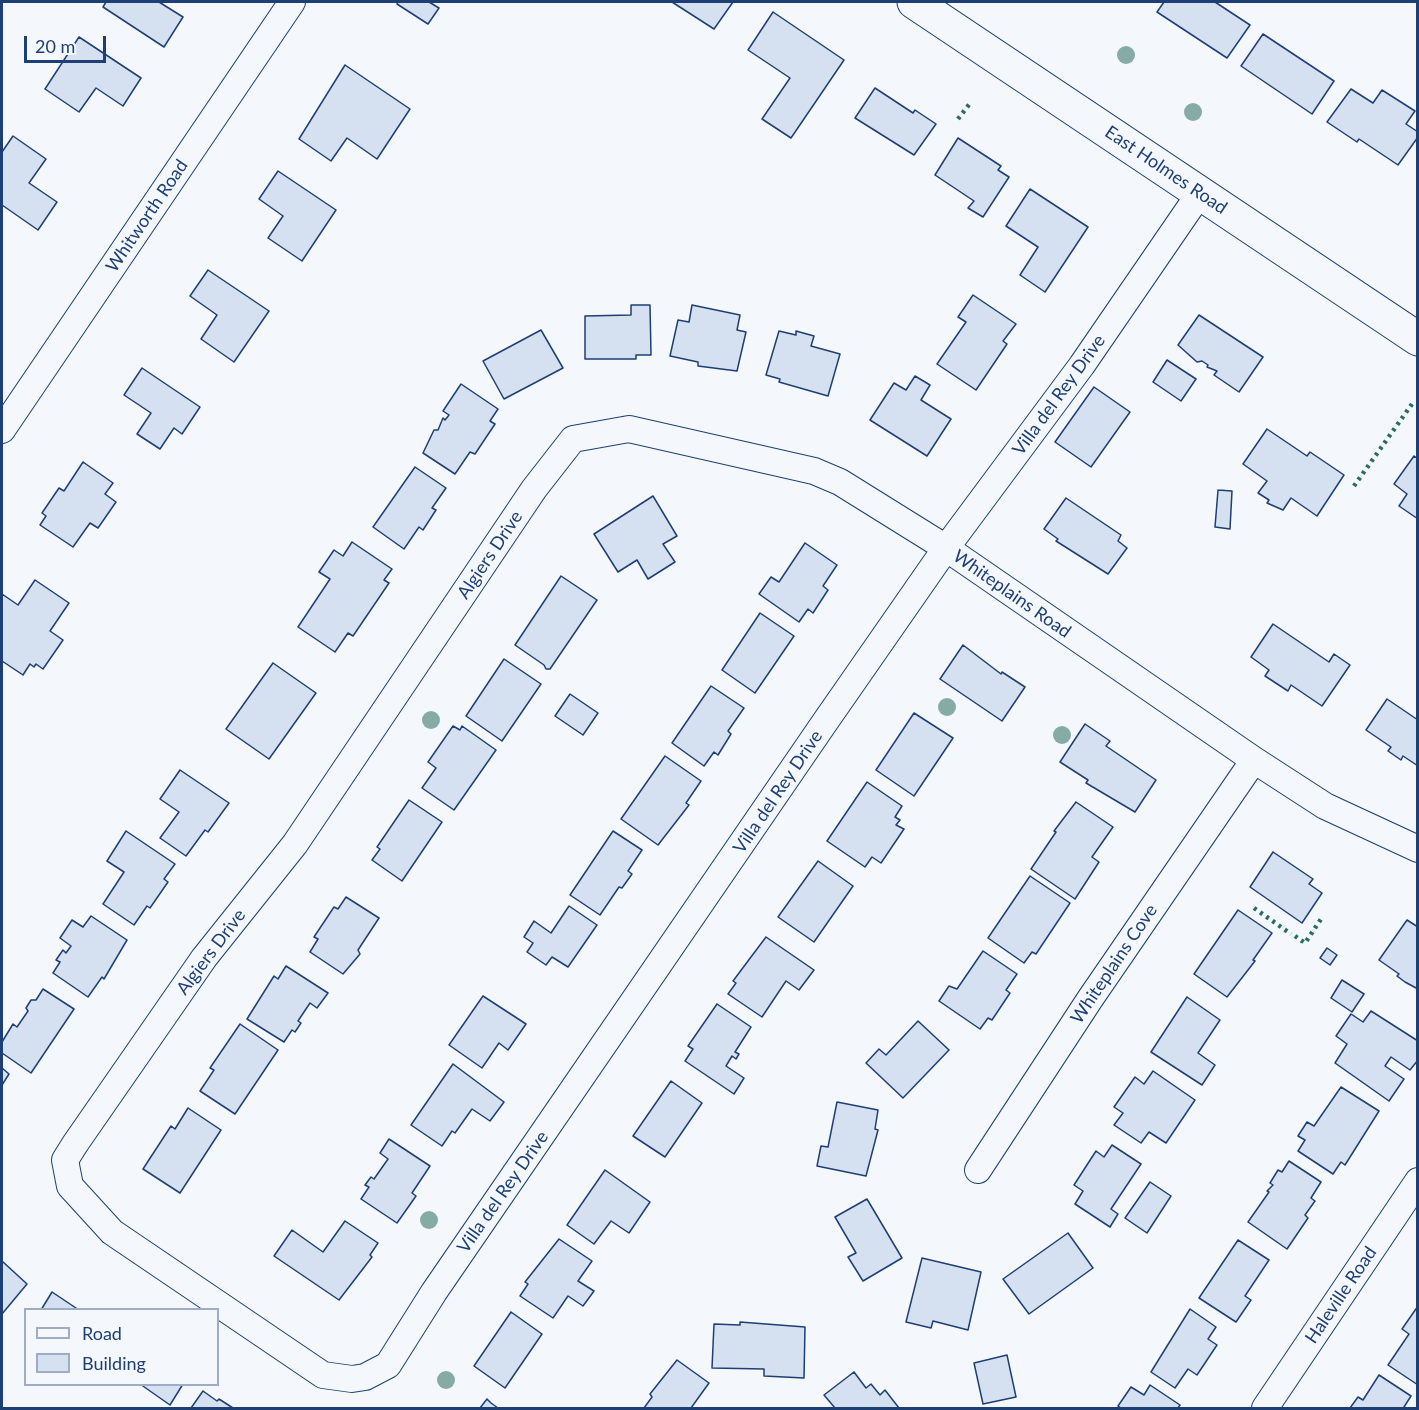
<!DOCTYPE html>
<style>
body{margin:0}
#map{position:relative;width:1419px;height:1410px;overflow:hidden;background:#f4f7fb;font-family:Lato,sans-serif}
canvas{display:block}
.frame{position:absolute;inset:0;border:3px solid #1d3f73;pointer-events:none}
.legend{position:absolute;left:24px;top:1308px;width:195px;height:78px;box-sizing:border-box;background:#f4f7fb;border:2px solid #9eadc5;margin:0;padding:8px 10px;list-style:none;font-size:18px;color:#1d3f73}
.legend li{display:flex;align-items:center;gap:12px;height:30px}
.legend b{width:30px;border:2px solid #9eadc5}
.scale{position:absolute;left:24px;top:36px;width:82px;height:27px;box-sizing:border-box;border:3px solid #1d3f73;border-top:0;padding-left:8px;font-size:18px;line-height:21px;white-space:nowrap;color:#1d3f73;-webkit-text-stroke:4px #f4f7fb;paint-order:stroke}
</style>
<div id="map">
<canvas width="1419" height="1410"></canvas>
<div class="frame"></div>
<ul class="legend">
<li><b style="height:8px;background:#f4f7fb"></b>Road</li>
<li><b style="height:16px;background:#d5e0f0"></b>Building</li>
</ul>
<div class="scale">20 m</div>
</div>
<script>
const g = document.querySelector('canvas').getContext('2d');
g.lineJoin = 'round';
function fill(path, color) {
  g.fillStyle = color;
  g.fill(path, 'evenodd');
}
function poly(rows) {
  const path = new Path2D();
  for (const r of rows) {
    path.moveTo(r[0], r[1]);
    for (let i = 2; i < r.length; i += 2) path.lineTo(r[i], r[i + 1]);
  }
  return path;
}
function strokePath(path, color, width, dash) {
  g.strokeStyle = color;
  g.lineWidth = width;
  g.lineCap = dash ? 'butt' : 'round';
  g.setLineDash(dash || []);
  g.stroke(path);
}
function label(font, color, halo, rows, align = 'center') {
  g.font = font + ' Lato,sans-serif';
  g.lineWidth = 4.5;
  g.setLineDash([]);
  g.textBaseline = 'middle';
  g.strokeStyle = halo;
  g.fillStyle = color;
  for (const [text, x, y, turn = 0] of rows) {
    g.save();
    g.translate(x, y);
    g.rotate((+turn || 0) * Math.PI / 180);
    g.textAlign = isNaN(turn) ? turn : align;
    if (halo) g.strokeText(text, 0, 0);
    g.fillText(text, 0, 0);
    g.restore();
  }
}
const building = poly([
 [106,2,159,2,183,17,164,47,103,7,106,2],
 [398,2,429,2,439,8,428,24,397,4,398,2],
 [672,2,733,2,714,29,672,2],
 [1164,2,1215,2,1250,25,1227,58,1157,12,1164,2],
 [773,12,844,60,791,138,762,119,790,78,748,50,773,12],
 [1263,34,1334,81,1312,114,1241,66,1263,34],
 [79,37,141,78,123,106,96,88,79,112,45,89,79,37],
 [345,65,410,109,377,159,347,138,331,161,299,139,345,65],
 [875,88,913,113,915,110,936,124,914,155,855,118,875,88],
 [1351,89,1373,103,1382,90,1415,111,1406,124,1418,132,1418,137,1398,165,1359,139,1357,142,1327,122,1351,89],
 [13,136,46,159,29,183,57,202,38,230,2,205,2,152,13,136],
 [958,138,1001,166,998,170,1009,177,983,217,968,208,974,201,935,175,958,138],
 [278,171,336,210,302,261,268,238,283,216,259,199,278,171],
 [1030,189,1088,227,1045,292,1020,275,1038,247,1006,226,1030,189],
 [208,270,269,311,234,362,201,339,217,315,190,296,208,270],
 [973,295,1016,324,1003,341,1007,344,976,390,937,364,966,322,958,317,973,295],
 [631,305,650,305,651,355,636,355,636,359,585,359,585,316,631,315,631,305],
 [692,305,740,315,737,330,746,332,737,371,698,366,698,362,670,356,678,320,689,322,692,305],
 [1199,315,1263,357,1239,392,1214,375,1217,371,1207,367,1208,365,1202,361,1197,362,1178,345,1199,315],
 [541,330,563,368,504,399,483,361,541,330],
 [779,331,796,335,796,331,814,336,811,346,840,354,828,396,779,382,780,379,766,375,779,331],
 [1167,360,1196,379,1181,401,1153,382,1167,360],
 [142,368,200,407,182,434,174,428,160,449,137,434,151,413,124,395,142,368],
 [915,376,930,385,921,400,951,419,927,456,870,420,894,383,906,390,915,376],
 [461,384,498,409,490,421,495,424,475,454,470,452,455,474,423,453,434,430,438,430,443,418,445,420,449,415,443,411,461,384],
 [1094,387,1130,412,1091,467,1055,442,1094,387],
 [1267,429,1307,456,1310,452,1344,475,1317,516,1291,498,1283,510,1267,503,1269,500,1258,493,1267,481,1243,464,1267,429],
 [1414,456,1418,459,1418,519,1399,506,1407,494,1394,484,1414,456],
 [83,462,113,483,105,494,116,502,98,528,90,523,73,547,40,525,46,516,42,513,59,488,64,491,83,462],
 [415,467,446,488,432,508,436,510,423,530,419,527,404,549,373,527,415,467],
 [1218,490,1232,491,1230,529,1215,527,1218,490],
 [653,496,677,536,663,544,675,562,648,579,637,560,618,572,594,534,653,496],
 [1066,498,1121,535,1118,541,1127,548,1108,574,1056,541,1058,539,1044,529,1066,498],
 [352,542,392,569,384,580,389,583,353,636,348,633,335,652,298,627,330,579,319,572,334,550,343,556,352,542],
 [805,543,837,565,823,586,828,590,813,613,808,609,799,622,759,594,771,577,779,582,805,543],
 [561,576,597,600,550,669,546,669,544,665,515,645,561,576],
 [35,580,69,603,50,631,63,640,43,669,36,664,34,667,30,664,23,675,2,661,2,594,18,605,35,580],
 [760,613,794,636,755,693,722,670,760,613],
 [1273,624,1329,662,1334,654,1350,665,1322,706,1291,685,1288,691,1265,676,1269,670,1251,657,1273,624],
 [963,645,1001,674,1002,672,1025,687,1002,721,940,679,963,645],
 [504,659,541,684,502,741,466,716,504,659],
 [273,663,316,693,269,759,226,729,273,663],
 [711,686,744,708,728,731,731,734,718,755,714,752,704,766,672,743,711,686],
 [570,694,598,713,583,735,555,716,570,694],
 [1387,699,1418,720,1418,766,1403,756,1401,760,1388,751,1391,747,1366,730,1387,699],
 [914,713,953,738,914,796,876,770,914,713],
 [1085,724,1110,741,1106,746,1156,780,1135,812,1086,783,1088,780,1060,762,1085,724],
 [453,726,460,730,462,726,496,750,454,810,422,788,436,768,428,762,453,726],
 [665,756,701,781,686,803,689,805,658,845,621,819,665,756],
 [180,770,229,803,208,832,205,830,186,856,160,838,179,812,160,799,180,770],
 [867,782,902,806,895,817,900,820,896,825,904,829,881,863,872,857,865,867,827,841,867,782],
 [409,800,442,822,402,881,372,860,380,849,377,847,409,800],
 [1076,802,1113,827,1092,857,1099,862,1075,899,1031,869,1056,832,1054,831,1076,802],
 [126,831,175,864,164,879,168,882,150,908,147,906,134,925,103,904,124,872,107,861,126,831],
 [613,831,642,850,628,871,632,874,622,888,619,887,600,915,570,895,613,831],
 [1273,852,1313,879,1309,884,1322,893,1302,923,1250,887,1273,852],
 [818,861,853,886,814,942,778,917,818,861],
 [1030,876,1070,903,1036,954,1032,952,1024,963,988,938,1030,876],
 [346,897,379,918,358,950,360,954,343,974,310,952,318,939,314,937,334,907,338,909,346,897],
 [569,906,597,925,568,967,552,957,546,965,527,952,533,943,524,937,534,921,551,933,569,906],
 [1238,910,1272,933,1253,960,1255,961,1227,997,1194,974,1238,910],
 [91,916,127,940,104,979,102,977,88,997,53,973,60,962,56,960,63,950,66,953,71,946,60,938,72,920,83,927,91,916],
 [1407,920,1418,927,1418,989,1405,982,1397,976,1399,974,1379,960,1407,920],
 [766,937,814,970,799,990,786,981,762,1017,728,994,736,983,733,981,766,937],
 [1327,948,1337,955,1330,965,1320,958,1327,948],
 [983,951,1017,974,1006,990,1010,993,992,1020,988,1018,980,1029,939,1001,949,986,957,989,983,951],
 [286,966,328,993,317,1008,310,1003,298,1021,301,1023,295,1032,292,1030,284,1042,247,1019,274,976,278,979,286,966],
 [1342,980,1364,994,1352,1012,1331,998,1342,980],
 [43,989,74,1009,31,1073,2,1053,2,1042,13,1024,17,1027,28,1011,26,1008,31,1000,36,1000,43,989],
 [483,996,526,1024,508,1050,499,1043,482,1068,449,1045,483,996],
 [1187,997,1220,1020,1198,1053,1215,1065,1202,1085,1151,1052,1187,997],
 [717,1004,751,1027,735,1052,739,1054,736,1059,732,1056,726,1066,744,1078,734,1094,685,1061,693,1049,688,1046,717,1004],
 [1371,1011,1418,1041,1418,1060,1410,1070,1391,1057,1385,1066,1404,1079,1389,1101,1335,1063,1347,1044,1336,1036,1351,1014,1363,1022,1371,1011],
 [918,1021,949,1050,903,1098,866,1063,879,1049,886,1055,918,1021],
 [240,1024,278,1050,235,1114,200,1091,214,1070,210,1068,240,1024],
 [453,1064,504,1102,490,1121,472,1109,455,1133,452,1131,442,1146,411,1125,453,1064],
 [2,1068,9,1074,2,1085,2,1068],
 [1153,1071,1195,1100,1166,1143,1149,1132,1141,1143,1114,1125,1123,1113,1114,1107,1135,1077,1144,1084,1153,1071],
 [671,1081,702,1103,665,1157,633,1136,671,1081],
 [1341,1087,1379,1111,1345,1165,1341,1162,1333,1174,1298,1151,1305,1140,1298,1136,1307,1122,1314,1126,1341,1087],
 [837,1102,878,1110,875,1129,878,1130,866,1176,817,1166,821,1146,828,1147,837,1102],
 [188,1108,221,1130,180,1193,143,1169,171,1126,175,1129,188,1108],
 [389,1139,430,1166,412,1193,416,1196,397,1223,361,1199,369,1187,365,1185,371,1177,374,1179,388,1159,380,1153,389,1139],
 [1112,1145,1141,1164,1111,1209,1118,1214,1110,1227,1075,1204,1083,1191,1074,1185,1096,1151,1104,1157,1112,1145],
 [1289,1161,1321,1182,1311,1198,1315,1201,1305,1215,1308,1218,1287,1249,1248,1222,1269,1192,1267,1191,1273,1185,1270,1183,1278,1170,1282,1172,1289,1161],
 [605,1170,650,1202,629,1233,611,1221,594,1244,567,1225,605,1170],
 [1150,1182,1171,1196,1147,1233,1125,1218,1150,1182],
 [867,1199,902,1258,863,1281,848,1257,856,1253,835,1217,867,1199],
 [345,1221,378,1243,370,1255,372,1257,339,1300,274,1256,292,1230,323,1252,345,1221],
 [1068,1233,1093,1268,1029,1314,1003,1279,1068,1233],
 [559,1239,592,1261,578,1281,594,1291,583,1306,568,1296,553,1318,520,1296,528,1284,525,1282,559,1239],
 [1238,1240,1269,1260,1245,1296,1251,1300,1236,1322,1199,1298,1238,1240],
 [922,1258,981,1272,968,1330,933,1321,931,1328,906,1322,922,1258],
 [2,1261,27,1284,2,1314,2,1261],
 [52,1292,79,1310,41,1310,52,1292],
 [1418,1306,1418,1385,1388,1365,1409,1334,1402,1329,1418,1306],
 [1190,1309,1216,1327,1208,1339,1217,1345,1197,1375,1188,1369,1175,1388,1151,1372,1190,1309],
 [511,1312,542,1334,505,1388,474,1366,511,1312],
 [740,1322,805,1327,804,1378,764,1376,764,1369,712,1368,714,1324,740,1325,740,1322],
 [1007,1355,1016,1397,983,1404,974,1363,1007,1355],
 [677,1360,709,1383,691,1408,644,1408,652,1397,650,1394,677,1360],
 [854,1372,866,1388,871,1384,880,1395,885,1390,899,1408,835,1408,824,1395,854,1372],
 [1379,1375,1411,1396,1404,1407,1406,1408,1350,1408,1358,1397,1363,1400,1379,1375],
 [140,1384,183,1384,170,1405,140,1384],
 [1150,1385,1180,1405,1178,1408,1121,1408,1118,1406,1131,1387,1144,1395,1150,1385],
 [203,1391,217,1401,219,1399,233,1408,191,1408,203,1391],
 [487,1399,491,1403,498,1408,480,1408,487,1399]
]);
fill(building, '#d5e0f0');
strokePath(building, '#1d3f73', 1.5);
const street = poly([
 [1200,193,1082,365,946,548,825,722,434,1292,388,1365,365,1377,352,1379,323,1375,112,1232,70,1186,65,1160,75,1144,204,958,295,844,534,489,573,439,629,429,814,471,840,482,946,548,1254,760,1325,806,1418,849],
 [2,430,292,2],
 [978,1170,1090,999,1254,760],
 [1265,1408,1418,1181]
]);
const secondary = poly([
 [914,2,1418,339]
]);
strokePath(street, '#1d3f73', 28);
strokePath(secondary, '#1d3f73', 35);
strokePath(street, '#f4f7fb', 26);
strokePath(secondary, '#f4f7fb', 33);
strokePath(poly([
 [958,119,971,102],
 [1354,486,1412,404],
 [1254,908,1291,934],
 [1295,936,1305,943,1323,916]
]), '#2c6c60', 4.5, [3, 4.5]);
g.fillStyle = '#86aba6';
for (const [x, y] of [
 [1126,55],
 [1193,112],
 [947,707],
 [431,720],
 [1062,735],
 [429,1220],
 [446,1380]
]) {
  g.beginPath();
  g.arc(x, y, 9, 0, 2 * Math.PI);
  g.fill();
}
label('18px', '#1d3f73', '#f4f7fb', [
 ["East Holmes Road",1166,170,34],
 ["Whitworth Road",147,216,-56],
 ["Villa del Rey Drive",1059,395,-54],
 ["Algiers Drive",490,555,-56],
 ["Whiteplains Road",1012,594,35],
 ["Villa del Rey Drive",778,792,-56],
 ["Algiers Drive",211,952,-53],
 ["Whiteplains Cove",1114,964,-56],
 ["Villa del Rey Drive",503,1192,-55],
 ["Haleville Road",1341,1295,-56]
]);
</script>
